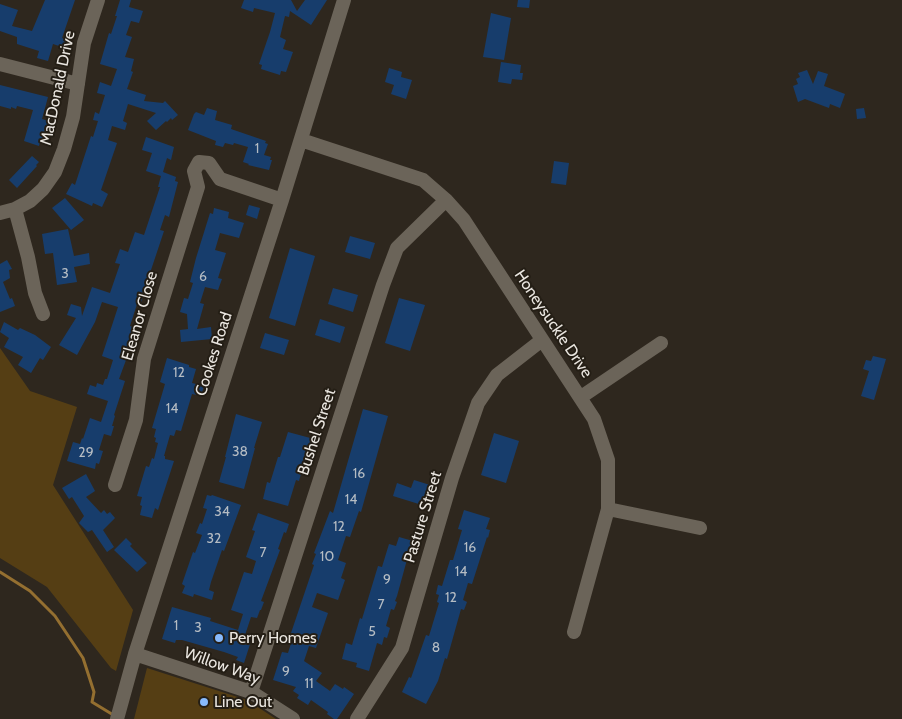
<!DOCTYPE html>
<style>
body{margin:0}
canvas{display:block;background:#2e271e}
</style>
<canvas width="902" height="719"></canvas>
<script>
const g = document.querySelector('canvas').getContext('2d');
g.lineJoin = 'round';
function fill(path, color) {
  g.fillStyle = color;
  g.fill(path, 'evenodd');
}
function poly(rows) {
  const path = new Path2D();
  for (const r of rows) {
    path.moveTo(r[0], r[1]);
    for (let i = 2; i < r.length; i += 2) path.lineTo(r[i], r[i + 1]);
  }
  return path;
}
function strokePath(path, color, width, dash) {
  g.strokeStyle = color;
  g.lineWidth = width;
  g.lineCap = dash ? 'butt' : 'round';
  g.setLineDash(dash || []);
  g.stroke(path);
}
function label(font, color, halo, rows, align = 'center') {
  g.font = font + ' Cabin,sans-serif';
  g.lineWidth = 4;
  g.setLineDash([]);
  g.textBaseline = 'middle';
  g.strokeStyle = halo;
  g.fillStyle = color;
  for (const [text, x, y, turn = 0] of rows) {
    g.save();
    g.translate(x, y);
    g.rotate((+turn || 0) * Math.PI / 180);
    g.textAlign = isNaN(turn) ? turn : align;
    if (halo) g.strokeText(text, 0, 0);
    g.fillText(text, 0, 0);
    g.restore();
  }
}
fill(poly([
 [0,348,30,391,77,407,53,485,133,610,116,671,111,668,47,587,0,558],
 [147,668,247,700,276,719,134,719]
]), '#553e14');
strokePath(poly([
 [0,572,30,591,55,616,83,658,94,692,92,702,115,716]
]), '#946f30', 3);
fill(poly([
 [45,0,75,0,62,38,70,41,68,49,53,44,48,61,37,58,39,51,17,44,17,37,0,31,0,4,18,10,12,26,32,31],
 [120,0,131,0,129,7,143,11,139,23,131,21,126,35,132,37,125,57,134,59,131,71,133,72,127,89,146,95,144,101,163,103,165,101,178,115,172,120,171,118,167,122,166,121,156,130,147,121,156,113,128,104,123,121,127,123,125,130,112,126,108,140,117,143,101,190,108,194,102,207,93,203,92,206,66,194,72,183,75,185,91,136,93,137,98,121,93,120,95,112,99,114,105,95,97,93,100,82,111,86,117,69,100,64,109,33,111,34,117,16,115,16],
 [244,0,291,0,297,11,305,0,327,0,311,25,290,11,289,17,285,16,280,37,286,40,283,49,293,52,286,72,281,71,280,75,261,69,262,65,259,64,270,32,275,13,254,8,253,12,241,8],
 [518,0,530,0,529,8,517,7],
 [491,13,511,18,504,60,483,57],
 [501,62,521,65,520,73,523,73,522,80,512,79,511,84,498,82],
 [389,68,402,72,401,77,412,80,406,99,391,94,394,85,385,82],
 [807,70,813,84,818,71,828,74,824,86,845,94,840,108,830,104,829,108,805,99,798,102,793,86,798,84,796,79,800,77,798,73],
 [0,85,48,97,42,119,49,121,43,142,40,142,39,146,24,141,33,110,17,106,16,109,11,107,11,109,0,106],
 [207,108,217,111,215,120,232,125,231,129,266,141,265,143,268,144,264,155,271,157,270,160,272,160,269,170,248,165,249,164,243,162,248,147,234,143,233,145,225,143,223,147,215,145,216,141,188,130,194,114,196,112,204,115],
 [864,108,866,118,857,119,856,109],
 [146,137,174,147,171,160,167,158,163,172,176,177,175,181,178,182,169,217,165,215,160,230,164,231,148,279,150,280,141,302,138,301,130,326,134,327,128,346,127,351,129,352,119,379,125,381,114,415,115,416,112,426,114,426,111,436,104,434,99,450,103,451,99,464,96,463,95,469,67,461,73,442,80,444,82,438,83,439,90,418,101,422,108,401,87,394,90,385,96,387,97,383,103,385,105,379,107,379,113,360,102,356,118,307,102,302,95,322,77,355,59,345,76,318,67,315,71,304,81,307,82,316,92,287,110,293,120,264,115,263,120,249,128,252,135,232,144,235,160,187,158,187,161,176,146,171,152,153,142,150],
 [32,156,39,162,36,165,37,166,17,188,9,180],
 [554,161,569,163,566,185,551,183],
 [65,198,84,220,71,230,52,208],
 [249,205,260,208,257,219,246,215],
 [214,208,229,212,228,218,244,223,239,238,220,233,215,250,226,253,218,278,222,279,218,290,205,287,200,303,204,304,197,329,211,327,212,339,181,342,180,330,188,329,187,314,180,312,184,298,188,299,193,283,190,282,196,258,210,213,213,214],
 [68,229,74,256,89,253,90,264,74,267,77,282,57,285,53,253,45,254,42,234],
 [350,236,375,243,370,259,345,252],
 [290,248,315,256,295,326,269,318],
 [7,260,12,269,9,270,10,278,3,282,10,299,12,298,15,306,0,312,0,264],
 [333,288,358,295,353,312,328,304],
 [399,298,425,305,410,351,385,343],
 [320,319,345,327,340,343,315,335],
 [4,322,18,330,20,328,35,335,51,347,43,360,40,358,31,373,18,365,23,357,4,347,9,338,0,332],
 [265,333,289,340,284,355,260,348],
 [873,356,886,359,874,400,861,396,869,371,863,369,866,360,871,361],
 [167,358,189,365,189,367,196,369,192,383,204,386,201,396,192,394,181,431,176,430,174,436,170,435,164,456,165,456,165,459,174,461,158,510,155,508,152,518,140,515,142,506,140,505,142,497,137,496,146,466,149,467,152,458,154,459,158,443,155,442,156,438,154,437,156,429,152,428,165,384,160,382],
 [363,409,388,416,361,512,359,511,350,537,346,536,338,560,346,563,341,578,345,580,338,600,317,593,312,607,328,613,316,648,309,646,304,661,322,673,316,681,330,691,335,684,343,689,344,687,354,694,337,719,334,719,327,714,328,712,311,700,308,705,297,698,299,695,293,691,296,687,273,680,282,652,288,653,294,634,291,633,314,565,312,564,316,554,314,553,330,511,333,513],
 [236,414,262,422,254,448,255,448,244,489,219,482,226,457,225,457],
 [288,432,314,439,309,456,306,455,299,481,296,480,288,506,263,499,267,482,270,483,278,457,280,457],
 [494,433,519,441,506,483,481,475],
 [86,474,95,491,86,497,101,513,104,510,107,514,110,512,115,518,103,530,114,547,107,552,92,530,88,532,79,523,84,516,72,497,69,499,62,488],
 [414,480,430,485,426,498,424,498,422,505,393,496,397,483,411,488],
 [207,495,211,496,212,495,241,505,224,551,222,550,211,582,209,590,214,592,212,600,194,594,193,597,182,593,185,586,182,584,193,552,195,553,202,535,196,533,200,523,202,524,207,509,203,508],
 [464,510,490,518,486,529,490,530,488,538,487,537,472,584,468,583,463,600,467,602,464,610,461,609,447,659,445,658,438,681,426,704,402,692,409,677,411,678,426,635,429,636,439,603,437,602,439,595,436,594,438,585,442,586,450,560,453,560,462,530,458,529],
 [258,513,289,524,286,533,284,532,278,549,280,550,261,601,264,602,261,610,260,610,257,618,251,617,245,635,252,638,244,663,236,660,238,657,224,652,182,640,176,640,175,643,162,639,172,607,211,618,210,621,238,630,243,614,231,610,244,572,252,574,256,561,246,557,255,531,252,530],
 [399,537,413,541,411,548,413,549,411,556,408,556,397,596,395,601,397,602,394,610,391,609,386,626,390,628,387,638,384,637,382,645,377,643,369,671,356,667,357,663,342,659,346,643,352,645,360,618,362,619,378,566,382,567,389,544,396,546],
 [126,538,132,544,130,546,147,563,137,572,114,550]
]), '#173d6c');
strokePath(poly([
 [0,64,78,84],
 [301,140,423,180,446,200,464,220,594,419,608,460,608,509,574,632],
 [15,209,28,257,35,293,43,314],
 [0,213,15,209,30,201,43,189,55,172,64,149,73,117,84,43,98,0],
 [581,397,661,343],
 [115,485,136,420,144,359,198,187,194,171,199,162,209,163,220,179,282,200],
 [608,509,700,528],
 [135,654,251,692,293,719],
 [251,692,383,285,397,248,446,200],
 [117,719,135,654,282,200,344,0],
 [357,719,402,648,452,478,478,403,497,375,542,340]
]), '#6b6459', 14);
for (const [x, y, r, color] of [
 [219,638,5,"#88bafc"],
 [204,702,5,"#88bafc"]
]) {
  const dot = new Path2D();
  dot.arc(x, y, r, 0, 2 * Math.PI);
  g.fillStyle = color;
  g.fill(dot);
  strokePath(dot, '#241e15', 2);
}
label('14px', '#b5bcc3', null, [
 ["1",257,149],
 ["3",65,274],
 ["6",203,277],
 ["12",179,373],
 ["14",172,409],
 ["38",240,452],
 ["29",86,453],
 ["16",359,474],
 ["14",351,500],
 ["34",222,512],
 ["12",339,527],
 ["32",214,539],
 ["16",470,548],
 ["7",263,553],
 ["10",327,557],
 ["14",461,572],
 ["9",387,580],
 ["12",451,598],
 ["7",381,605],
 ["1",176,626],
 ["3",198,628],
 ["5",372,632],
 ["8",436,648],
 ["9",286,672],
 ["11",309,684]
]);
label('16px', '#eae6e0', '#241e15', [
 ["MacDonald Drive",58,88,-78],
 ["Eleanor Close",140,316,-74],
 ["Honeysuckle Drive",553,324,56],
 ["Cookes Road",214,354,-72],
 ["Bushel Street",317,432,-72],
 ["Pasture Street",423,517,-73],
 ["Willow Way",222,666,20]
]);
label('16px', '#eae6e0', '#241e15', [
 ["Perry Homes",229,638],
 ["Line Out",214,702]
], 'left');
</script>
